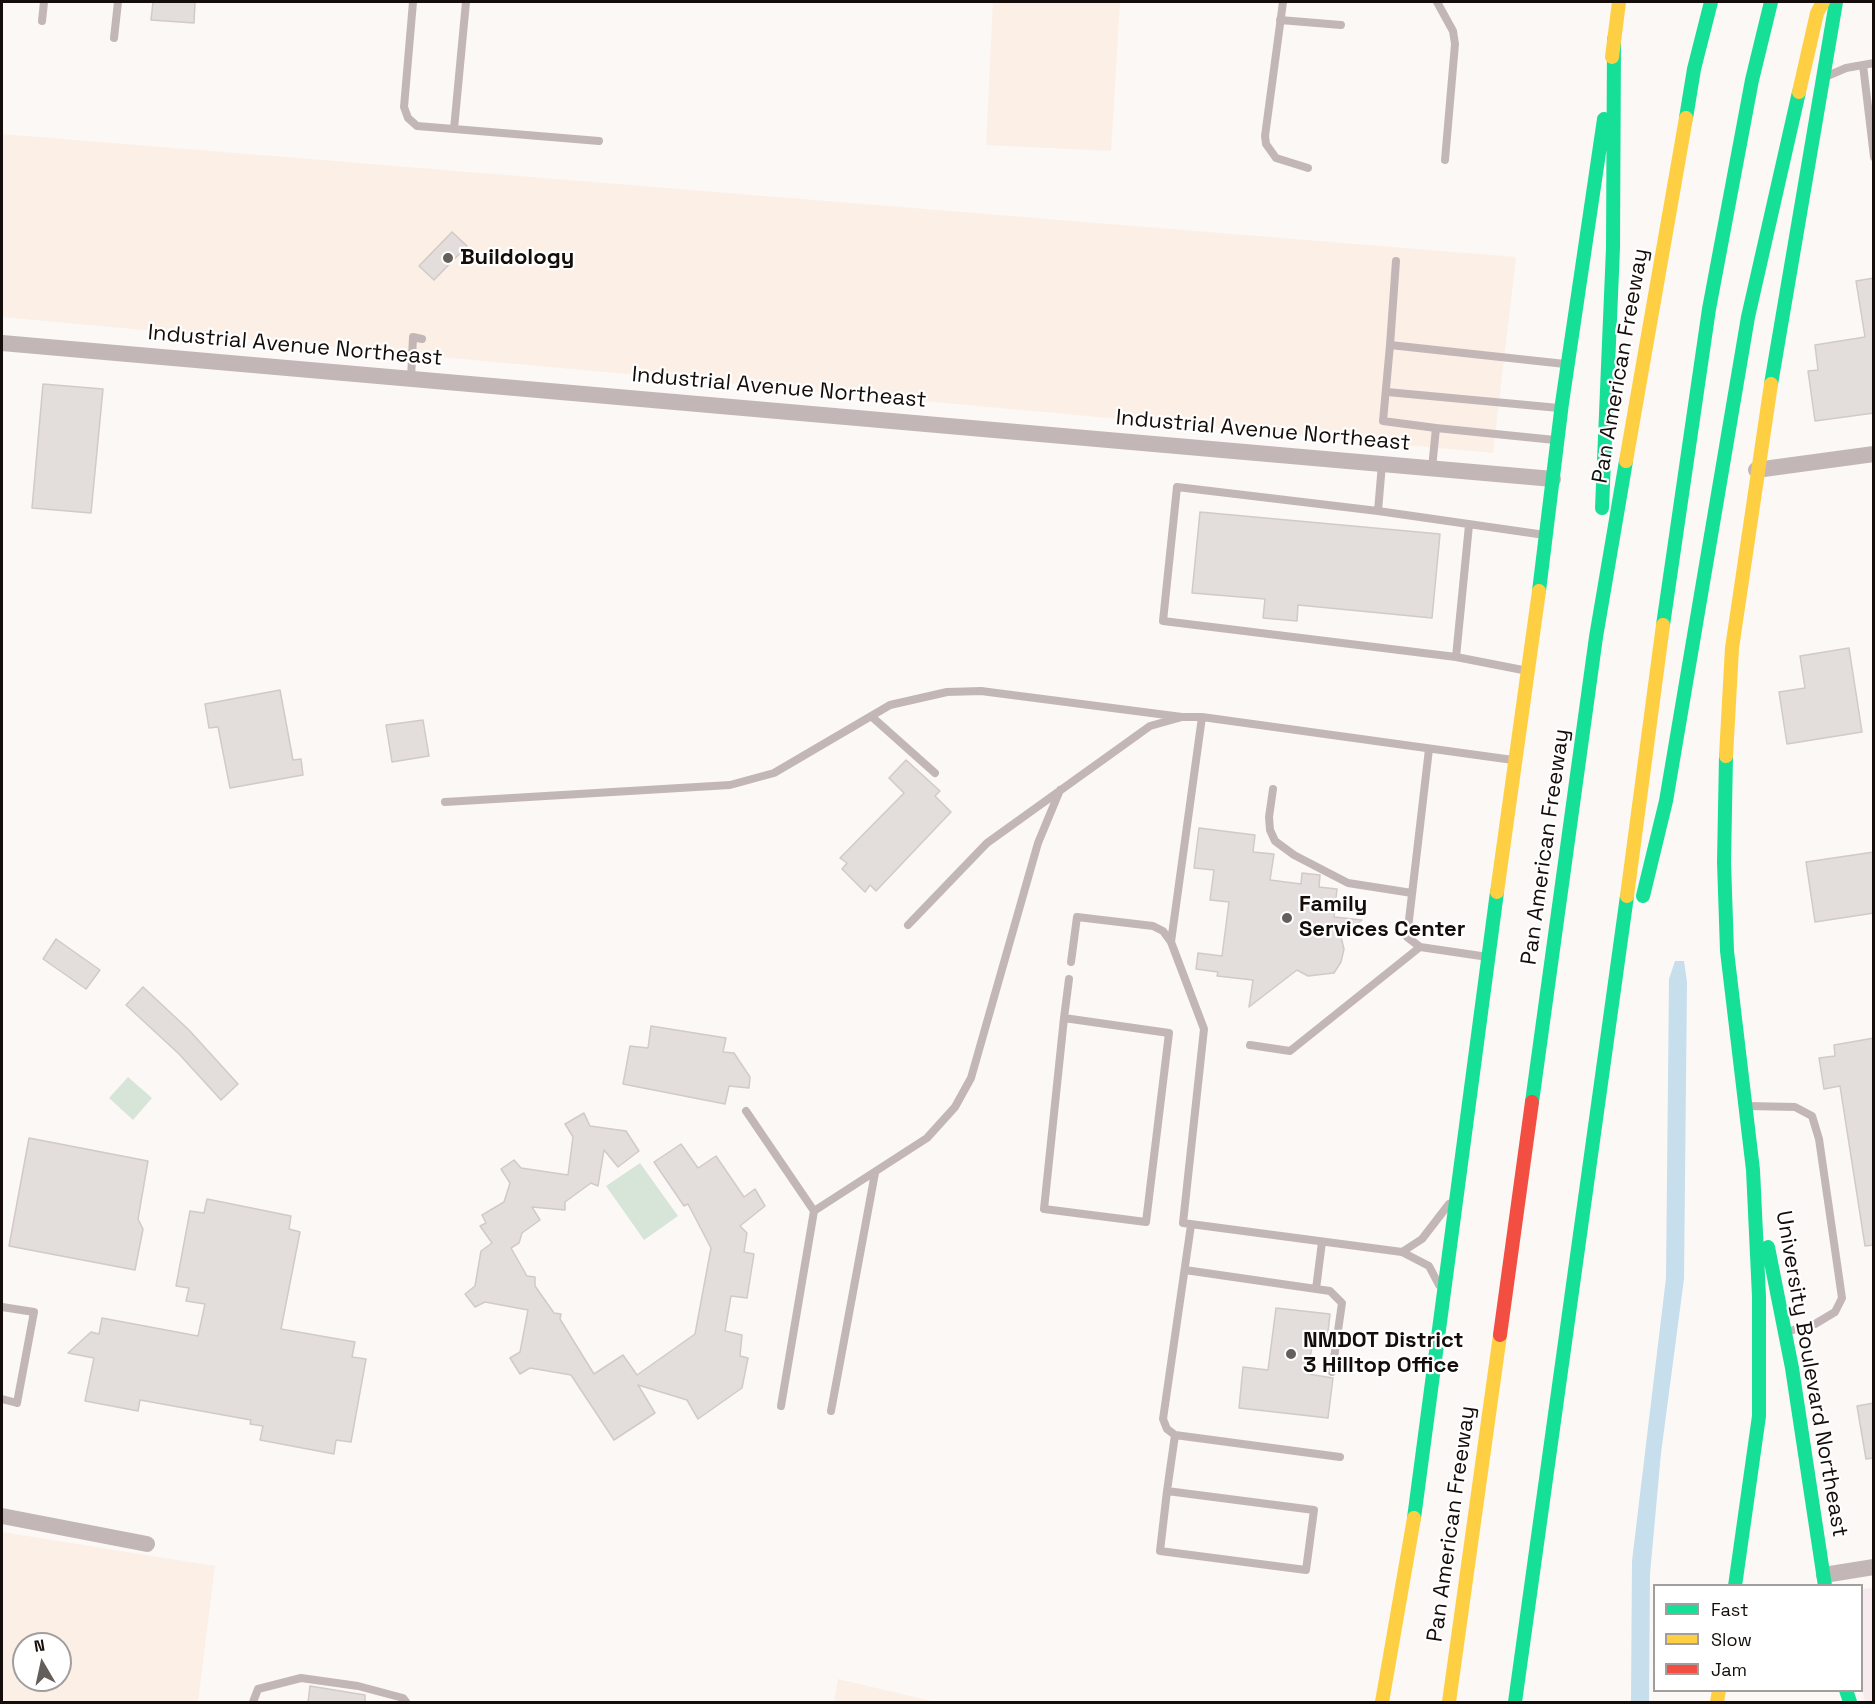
<!DOCTYPE html>
<style>
body{margin:0}
#map{position:relative;width:1875px;height:1704px;overflow:hidden;background:#fbf8f6;font-family:"Space Grotesk",sans-serif}
canvas{display:block}
.frame{position:absolute;inset:0;border:3px solid #140d09;pointer-events:none}
.legend{position:absolute;left:1653px;top:1584px;width:210px;height:108px;box-sizing:border-box;background:#fff;border:2px solid #a19e9d;margin:0;padding:8px 10px;list-style:none;font-size:18px;color:#140d09}
.legend li{display:flex;align-items:center;gap:12px;height:30px}
.legend b{width:30px;border:2px solid #a19e9d}
.north{position:absolute;left:12px;top:1632px;width:60px;height:60px;box-sizing:border-box;background:#fff;border:2px solid #a19e9d;border-radius:50%;rotate:351deg;font-size:16px;font-weight:700;line-height:24px;text-align:center;color:#140d09}
.north::after{content:'';display:block;margin:auto;width:21px;height:27px;background:#655f5c;clip-path:polygon(50% 0,100% 100%,50% 72%,0 100%)}
</style>
<div id="map">
<canvas width="1875" height="1704"></canvas>
<div class="frame"></div>
<ul class="legend">
<li><b style="height:8px;background:#16e098"></b>Fast</li>
<li><b style="height:8px;background:#ffcf43"></b>Slow</li>
<li><b style="height:8px;background:#f24e42"></b>Jam</li>
</ul>
<div class="north">N</div>
</div>
<script>
const g = document.querySelector('canvas').getContext('2d');
g.lineJoin = 'round';
function fill(path, color) {
  g.fillStyle = color;
  g.fill(path, 'evenodd');
}
function poly(rows) {
  const path = new Path2D();
  for (const r of rows) {
    path.moveTo(r[0], r[1]);
    for (let i = 2; i < r.length; i += 2) path.lineTo(r[i], r[i + 1]);
  }
  return path;
}
function strokePath(path, color, width, dash) {
  g.strokeStyle = color;
  g.lineWidth = width;
  g.lineCap = dash ? 'butt' : 'round';
  g.setLineDash(dash || []);
  g.stroke(path);
}
function label(font, color, halo, rows, align = 'center') {
  g.font = font + ' "Space Grotesk",sans-serif';
  g.lineWidth = 4.5;
  g.setLineDash([]);
  g.textBaseline = 'middle';
  g.strokeStyle = halo;
  g.fillStyle = color;
  for (const [text, x, y, turn = 0] of rows) {
    g.save();
    g.translate(x, y);
    g.rotate((+turn || 0) * Math.PI / 180);
    g.textAlign = isNaN(turn) ? turn : align;
    if (halo) g.strokeText(text, 0, 0);
    g.fillText(text, 0, 0);
    g.restore();
  }
}
fill(poly([
 [1873,1588,1873,1702,1865,1702,1862,1690,1862,1589]
]), '#f7ebef');
fill(poly([
 [993,2,1120,2,1111,151,986,145],
 [2,134,1516,257,1493,453,2,317],
 [2,1532,215,1566,198,1702,2,1702],
 [24,1644,60,1644,60,1680,24,1680],
 [838,1679,936,1702,937,1702,834,1702]
]), '#fcefe6');
fill(poly([
 [128,1077,152,1098,133,1120,109,1098],
 [640,1163,678,1216,644,1240,606,1186]
]), '#d7e5d9');
fill(poly([
 [1675,961,1684,961,1687,982,1684,1279,1661,1453,1650,1574,1649,1702,1631,1702,1632,1561,1666,1278,1669,979]
]), '#c7deec');
const building = poly([
 [153,2,195,2,194,23,151,20,153,2],
 [452,232,467,246,434,280,419,266,452,232],
 [1874,278,1874,413,1815,421,1808,371,1818,370,1815,345,1865,337,1856,281,1874,278],
 [43,384,103,389,91,513,32,508,43,384],
 [1200,512,1440,534,1432,618,1298,605,1297,621,1263,618,1265,599,1192,593,1200,512],
 [1849,648,1862,732,1787,744,1779,692,1805,688,1800,656,1849,648],
 [280,690,293,760,301,759,303,775,230,788,218,727,209,728,205,704,280,690],
 [423,720,429,756,392,762,386,725,423,720],
 [906,760,940,791,935,796,951,812,876,891,870,885,865,892,842,869,847,863,840,858,904,793,889,778,906,760],
 [1199,828,1255,835,1253,852,1274,854,1270,880,1301,884,1302,873,1320,875,1319,887,1337,889,1334,917,1362,920,1341,937,1344,949,1341,962,1334,973,1308,976,1297,970,1249,1007,1253,980,1217,976,1218,972,1196,969,1198,953,1222,956,1229,902,1210,900,1214,870,1194,868,1199,828],
 [1874,852,1874,913,1815,922,1806,862,1874,852],
 [56,939,100,970,86,989,43,959,56,939],
 [143,987,189,1030,238,1084,221,1100,179,1054,126,1005,143,987],
 [651,1026,726,1038,723,1052,734,1053,750,1077,749,1088,729,1086,725,1104,623,1084,630,1046,648,1048,651,1026],
 [1874,1038,1874,1245,1865,1246,1840,1086,1824,1089,1819,1058,1835,1056,1834,1045,1874,1038],
 [584,1113,590,1126,626,1131,639,1151,618,1167,604,1150,598,1186,591,1183,565,1202,565,1210,532,1207,540,1220,522,1233,519,1243,511,1248,527,1276,535,1277,535,1286,554,1313,561,1314,560,1319,594,1374,623,1355,637,1375,695,1334,711,1248,688,1204,684,1206,654,1162,681,1144,698,1168,716,1156,744,1197,755,1189,765,1206,740,1226,747,1233,744,1252,754,1254,747,1298,731,1296,725,1331,742,1335,740,1356,748,1358,742,1388,698,1419,687,1400,638,1385,655,1413,614,1440,571,1375,530,1368,520,1374,510,1358,520,1352,528,1310,485,1302,475,1307,465,1294,475,1286,481,1251,492,1243,480,1226,486,1223,482,1215,504,1202,510,1183,501,1169,514,1160,521,1168,568,1175,573,1137,565,1124,584,1113],
 [29,1138,148,1161,138,1219,143,1229,135,1270,9,1246,29,1138],
 [207,1199,291,1216,289,1229,300,1232,281,1329,355,1342,352,1357,366,1359,351,1442,336,1440,334,1454,260,1440,263,1426,250,1424,251,1420,140,1400,138,1411,85,1401,94,1358,68,1353,91,1332,99,1334,102,1318,198,1336,205,1304,186,1301,189,1288,176,1286,190,1211,204,1213,207,1199],
 [1276,1308,1330,1314,1327,1341,1313,1339,1308,1374,1333,1378,1328,1418,1239,1408,1243,1367,1268,1370,1276,1308],
 [1874,1403,1874,1458,1866,1459,1857,1406,1874,1403],
 [310,1686,365,1695,365,1702,308,1702,310,1686]
]);
fill(building, '#e3dddc');
strokePath(building, '#d1cac9', 1.5);
strokePath(poly([
 [413,2,404,107,408,118,417,126,454,129,466,2],
 [1283,2,1265,136,1266,144,1276,158,1308,168],
 [1437,2,1453,31,1455,44,1445,160],
 [1280,20,1341,25],
 [42,21,44,2],
 [114,38,118,2],
 [1863,65,1874,157],
 [1825,77,1846,68,1874,63],
 [454,129,599,141],
 [1390,345,1396,261],
 [411,379,413,337,422,339],
 [1387,392,1559,408],
 [1436,428,1555,440],
 [1382,464,1378,511,1545,535],
 [1432,468,1436,428,1383,421,1390,345,1565,364],
 [1378,511,1177,487,1163,621,1456,657],
 [1469,525,1456,657,1528,671],
 [871,716,935,773],
 [1202,717,1171,942,1204,1029,1183,1223,1402,1252,1429,1266,1439,1285],
 [1273,789,1269,817,1270,830,1275,841,1294,855,1348,883,1412,893],
 [445,802,730,785,774,773,890,705,947,692,981,691,1182,717],
 [908,925,987,843,1150,726,1182,717,1202,717,1513,760],
 [1420,947,1407,937,1429,749],
 [1071,962,1077,917,1153,926,1163,931,1171,942],
 [1064,1018,1169,1033,1146,1222,1044,1209,1064,1018,1069,979],
 [1250,1045,1290,1051,1420,947,1488,957],
 [1748,1106,1795,1107,1812,1116,1819,1139,1842,1298,1835,1312,1815,1324,1786,1332],
 [746,1111,814,1211,781,1406],
 [814,1211,927,1138,955,1107,971,1078,1038,843,1060,790],
 [1191,1225,1163,1419,1167,1429,1175,1435,1340,1457],
 [1402,1252,1422,1239,1449,1204],
 [1185,1270,1330,1291,1342,1303,1332,1372],
 [1316,1289,1322,1242],
 [2,1307,34,1312,17,1403,2,1399],
 [831,1411,875,1173],
 [1167,1491,1314,1510,1306,1570,1160,1551,1167,1491,1175,1435],
 [253,1702,258,1689,301,1678,358,1686,403,1698,406,1702]
]), '#c2b7b6', 8);
strokePath(poly([
 [2,343,1553,479],
 [1756,470,1874,454],
 [2,1516,147,1544],
 [1824,1575,1874,1567]
]), '#c2b7b6', 16);
strokePath(poly([
 [1686,118,1694,69,1711,2],
 [1771,384,1836,2],
 [1602,508,1613,248,1614,39],
 [1539,591,1562,403,1604,119],
 [1663,625,1709,309,1752,80,1771,2],
 [1726,756,1724,862,1727,951,1753,1170,1759,1297,1759,1416,1735,1586],
 [1643,896,1666,801,1748,317,1799,92],
 [1532,1102,1596,637,1626,461],
 [1768,1247,1792,1368,1825,1586],
 [1414,1518,1497,892],
 [1846,1690,1850,1702],
 [1515,1702,1627,896]
]), '#16e098', 14);
strokePath(poly([
 [1612,57,1619,2],
 [1799,92,1817,13,1823,2],
 [1626,461,1686,118],
 [1726,756,1732,648,1771,384],
 [1497,892,1539,591],
 [1627,896,1663,625],
 [1382,1702,1414,1518],
 [1449,1702,1500,1335],
 [1717,1702,1719,1690]
]), '#ffcf43', 14);
strokePath(poly([
 [1500,1335,1532,1102]
]), '#f24e42', 14);
for (const [x, y, r, color] of [
 [448,258,6,"#655f5c"],
 [1287,918,6,"#655f5c"],
 [1291,1354,6,"#655f5c"]
]) {
  const dot = new Path2D();
  dot.arc(x, y, r, 0, 2 * Math.PI);
  g.fillStyle = color;
  g.fill(dot);
  strokePath(dot, '#fff', 2);
}
label('bold 22px', '#140d09', '#fff', [
 ["Buildology",460,258],
 ["Family",1299,905],
 ["Services Center",1299,930],
 ["NMDOT District",1303,1341],
 ["3 Hilltop Office",1303,1366]
], 'left');
label('22px', '#140d09', '#fff', [
 ["Industrial Avenue Northeast",295,346,5],
 ["Pan American Freeway",1621,366,-80],
 ["Industrial Avenue Northeast",779,388,5],
 ["Industrial Avenue Northeast",1263,431,5],
 ["Pan American Freeway",1546,847,-82],
 ["University Boulevard Northeast",1811,1374,80],
 ["Pan American Freeway",1452,1524,-82]
]);
</script>
